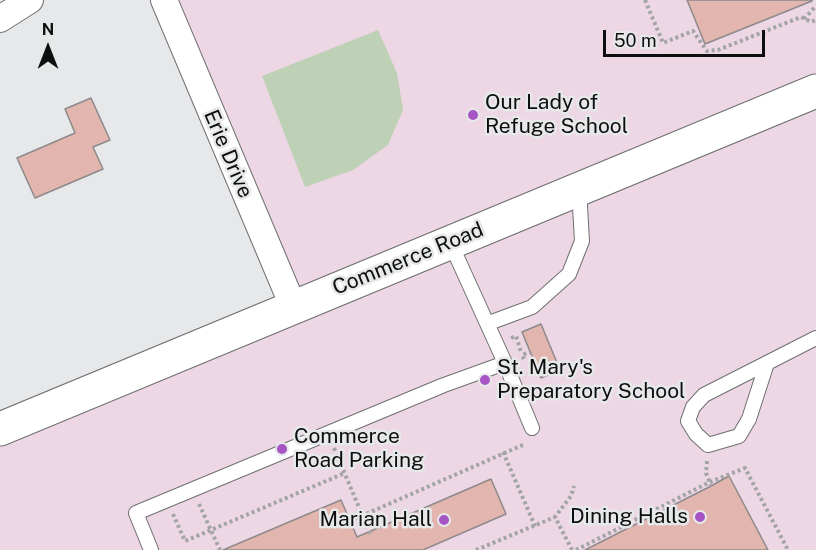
<!DOCTYPE html>
<style>
body{margin:0}
#map{position:relative;width:816px;height:550px;overflow:hidden;background:#e7e8ea;font-family:"Public Sans",sans-serif}
canvas{display:block}
.north{position:absolute;left:18px;top:18px;width:60px;height:60px;-webkit-text-stroke:4px #e7e8ea;paint-order:stroke;rotate:0deg;font-size:16px;font-weight:700;line-height:24px;text-align:center;color:#0d0e0e}
.north::after{content:'';display:block;margin:auto;width:21px;height:27px;background:#0d0e0e;clip-path:polygon(50% 0,100% 100%,50% 72%,0 100%)}
.scale{position:absolute;left:603px;top:30px;width:162px;height:27px;box-sizing:border-box;border:3px solid #0d0e0e;border-top:0;padding-left:8px;font-size:18px;line-height:21px;white-space:nowrap;color:#0d0e0e;-webkit-text-stroke:4px #e7e8ea;paint-order:stroke}
</style>
<div id="map">
<canvas width="816" height="550"></canvas>
<div class="north">N</div>
<div class="scale">50 m</div>
</div>
<script>
const g = document.querySelector('canvas').getContext('2d');
g.lineJoin = 'round';
function fill(path, color) {
  g.fillStyle = color;
  g.fill(path, 'evenodd');
}
function poly(rows) {
  const path = new Path2D();
  for (const r of rows) {
    path.moveTo(r[0], r[1]);
    for (let i = 2; i < r.length; i += 2) path.lineTo(r[i], r[i + 1]);
  }
  return path;
}
function strokePath(path, color, width, dash) {
  g.strokeStyle = color;
  g.lineWidth = width;
  g.lineCap = dash ? 'butt' : 'round';
  g.setLineDash(dash || []);
  g.stroke(path);
}
function label(font, color, halo, rows, align = 'center') {
  g.font = font + ' "Public Sans",sans-serif';
  g.lineWidth = 5;
  g.setLineDash([]);
  g.textBaseline = 'middle';
  g.strokeStyle = halo;
  g.fillStyle = color;
  for (const [text, x, y, turn = 0] of rows) {
    g.save();
    g.translate(x, y);
    g.rotate((+turn || 0) * Math.PI / 180);
    g.textAlign = isNaN(turn) ? turn : align;
    if (halo) g.strokeText(text, 0, 0);
    g.fillText(text, 0, 0);
    g.restore();
  }
}
fill(poly([
 [177,0,816,0,816,76,297,288],
 [816,110,816,550,0,550,0,444]
]), '#edd7e4');
fill(poly([
 [378,30,397,73,403,110,388,145,353,170,305,187,262,76]
]), '#bed1b7');
const building = poly([
 [687,0,812,0,812,1,705,44,687,0],
 [91,98,110,140,93,147,103,169,35,198,17,158,75,133,65,109,91,98],
 [541,324,560,370,541,378,522,332,541,324],
 [729,476,768,550,585,550,711,486,729,476],
 [491,479,506,514,423,550,223,550,341,500,357,537,491,479]
]);
fill(building, '#e2b5af');
strokePath(building, '#8c8a8a', 1.5);
const lane = poly([
 [489,323,532,307,569,274,582,241,579,189],
 [505,363,532,428],
 [767,363,749,419,739,436,708,445,696,434,688,421,693,407,704,395,767,363,816,338],
 [151,550,136,513,444,385,505,363,450,242]
]);
const street = poly([
 [164,0,293,306],
 [0,19,30,0]
]);
const secondary = poly([
 [0,429,816,91]
]);
strokePath(lane, '#6f6f71', 16);
strokePath(street, '#6f6f71', 28);
strokePath(secondary, '#6f6f71', 35);
strokePath(poly([
 [645,0,663,43,693,31,707,51,718,50,801,17,811,22,816,20],
 [804,19,816,6],
 [511,338,516,336,521,352],
 [524,359,522,355,530,352],
 [334,448,371,536],
 [503,452,535,526],
 [707,461,706,473,711,486],
 [199,504,220,550],
 [173,514,185,541,345,473],
 [350,521,525,444],
 [476,550,555,517],
 [572,550,555,517,571,496,574,486],
 [576,550,710,482,745,468,788,550]
]), '#a3a4a6', 4, [3, 3]);
strokePath(lane, '#fff', 14);
strokePath(street, '#fff', 26);
strokePath(secondary, '#fff', 33);
for (const [x, y, r, color] of [
 [473,115,6,"#a755c5"],
 [485,380,6,"#a755c5"],
 [282,449,6,"#a755c5"],
 [700,517,6,"#a755c5"],
 [444,520,6,"#a755c5"]
]) {
  const dot = new Path2D();
  dot.arc(x, y, r, 0, 2 * Math.PI);
  g.fillStyle = color;
  g.fill(dot);
  strokePath(dot, '#e7e8ea', 2);
}
label('21px', '#0d0e0e', '#e7e8ea', [
 ["Our Lady of",485,103],
 ["Refuge School",485,127],
 ["St. Mary's",497,368],
 ["Preparatory School",497,392],
 ["Commerce",294,437],
 ["Road Parking",294,461],
 ["Dining Halls",688,517,"right"],
 ["Marian Hall",432,520,"right"]
], 'left');
label('21px', '#0d0e0e', '#e7e8ea', [
 ["Erie Drive",228,154,67],
 ["Commerce Road",408,259,-22]
]);
</script>
